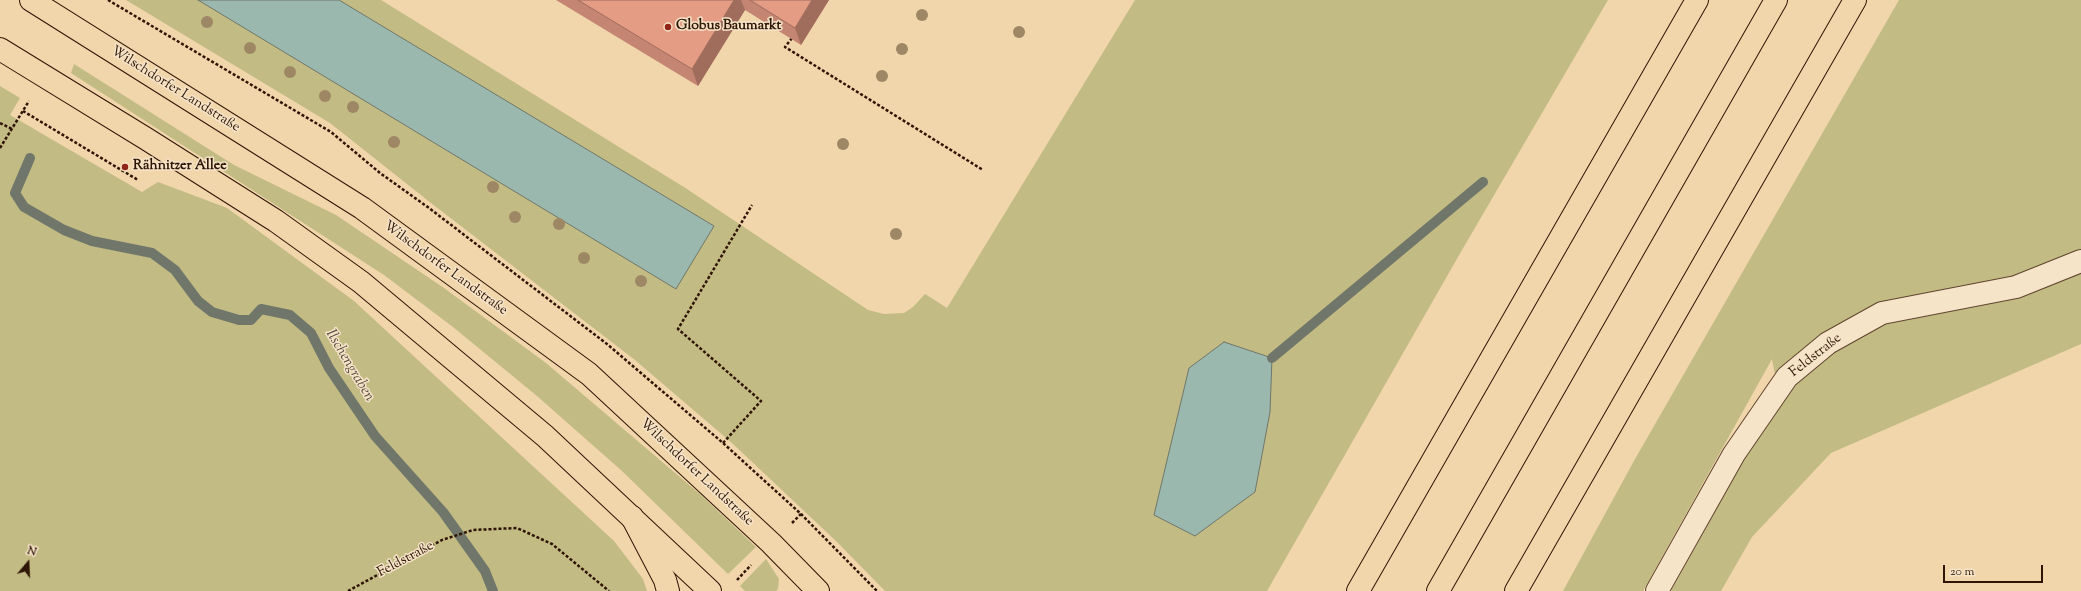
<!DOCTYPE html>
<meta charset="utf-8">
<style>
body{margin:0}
#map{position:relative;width:2081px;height:591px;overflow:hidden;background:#f1d5ab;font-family:"Sorts Mill Goudy",serif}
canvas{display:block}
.north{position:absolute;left:8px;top:543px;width:40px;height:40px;-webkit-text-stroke:3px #f6e4c8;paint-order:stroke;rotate:19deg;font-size:11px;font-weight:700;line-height:16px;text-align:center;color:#2f1505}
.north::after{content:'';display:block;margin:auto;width:14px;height:18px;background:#2f1505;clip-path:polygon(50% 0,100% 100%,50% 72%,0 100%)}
.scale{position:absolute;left:1943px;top:565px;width:100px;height:18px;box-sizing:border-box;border:2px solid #2f1505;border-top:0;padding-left:5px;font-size:12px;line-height:14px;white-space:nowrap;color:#2f1505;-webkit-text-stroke:3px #f6e4c8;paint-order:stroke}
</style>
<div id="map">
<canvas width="2081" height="591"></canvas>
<div class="north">N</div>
<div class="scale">20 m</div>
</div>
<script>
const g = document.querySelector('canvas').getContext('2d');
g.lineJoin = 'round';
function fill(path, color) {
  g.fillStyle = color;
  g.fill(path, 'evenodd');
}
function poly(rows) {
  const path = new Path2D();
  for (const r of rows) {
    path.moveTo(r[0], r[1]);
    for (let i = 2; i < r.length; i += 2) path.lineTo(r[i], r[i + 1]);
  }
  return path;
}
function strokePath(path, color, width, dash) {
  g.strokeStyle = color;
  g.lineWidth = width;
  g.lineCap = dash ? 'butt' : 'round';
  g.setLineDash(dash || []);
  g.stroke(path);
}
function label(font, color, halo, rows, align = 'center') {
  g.font = font + ' "Sorts Mill Goudy",serif';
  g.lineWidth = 3;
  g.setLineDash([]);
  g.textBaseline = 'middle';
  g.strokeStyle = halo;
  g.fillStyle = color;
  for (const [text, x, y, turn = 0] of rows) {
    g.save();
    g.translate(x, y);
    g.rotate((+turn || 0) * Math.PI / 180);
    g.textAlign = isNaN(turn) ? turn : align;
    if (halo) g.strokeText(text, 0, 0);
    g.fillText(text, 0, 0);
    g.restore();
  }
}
fill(poly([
 [126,0,381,0,687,189,868,310,884,314,904,313,913,307,925,294,947,308,1135,0,1608,0,1462,250,1267,591,885,591,837,542,732,443,635,360,431,203,330,123],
 [1899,0,2081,0,2081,344,1831,453,1752,537,1721,591,1671,591,1779,396,1772,359,1643,591,1563,591,1635,459],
 [74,64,234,165,336,215,444,288,546,363,701,495,756,547,728,574,622,471,537,396,453,327,384,275,71,73],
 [0,86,20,98,10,115,142,192,158,182,227,208,354,301,614,541,643,579,647,591,0,591],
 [766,559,779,579,778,589,776,591,745,591,740,586]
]), '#c2bb84');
const water = poly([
 [198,0,339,0,714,226,676,289,198,0],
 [1224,342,1272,358,1270,412,1255,492,1195,536,1154,515,1189,368,1224,342]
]);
fill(water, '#9bb8ae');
strokePath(water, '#70776a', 1);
strokePath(poly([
 [30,158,15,193,24,207,64,230,92,241,152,253,175,270,198,301,212,312,239,320,251,320,261,309,290,315,311,333,329,368,375,436,443,512,485,571,493,591],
 [1272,358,1483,182]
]), '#70776a', 10);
const minor = poly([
 [1657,591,1734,454,1787,377,1828,343,1882,313,2016,287,2081,261]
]);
const major = poly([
 [31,0,362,208,589,374,771,543,818,591],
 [0,49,145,138,276,221,361,282,545,436,710,591]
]);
const highway = poly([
 [632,517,665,580,668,591],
 [1358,591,1697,0],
 [1438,591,1776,0],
 [1516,591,1855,0]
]);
strokePath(minor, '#60452e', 24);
strokePath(major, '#2f1505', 24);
strokePath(highway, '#2f1505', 24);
strokePath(poly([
 [108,0,331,132,380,173,429,208,607,344,723,443,801,514,877,591],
 [792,38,785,47,983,170],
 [23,111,138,180],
 [0,123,12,129],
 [0,148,29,101],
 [723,443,761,401,678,329,752,205],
 [792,523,801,514],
 [737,580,751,565],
 [348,591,442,540,473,530,517,528,552,544,609,591]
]), '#2f1505', 2.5, [3, 2]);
strokePath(minor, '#f6e4c8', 22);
strokePath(major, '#f1d5ab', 22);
strokePath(highway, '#f1d5ab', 22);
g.fillStyle = '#9e8765';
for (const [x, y] of [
 [922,15],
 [207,22],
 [1019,32],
 [250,48],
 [902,49],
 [290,72],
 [882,76],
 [325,96],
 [353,107],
 [394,142],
 [843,144],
 [493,187],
 [515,217],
 [559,224],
 [896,234],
 [584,258],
 [641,281]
]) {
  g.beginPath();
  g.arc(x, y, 6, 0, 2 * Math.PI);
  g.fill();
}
fill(poly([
 [556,0,829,0,801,45,745,10,698,86]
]), '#c48672');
fill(poly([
 [734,0,741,0,745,10,698,86,692,69],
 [812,0,829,0,801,45,795,28]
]), '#a06d5d');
const building = poly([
 [578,0,734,0,692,69,578,0],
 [750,0,812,0,795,28,750,0]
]);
fill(building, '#e49c85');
strokePath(building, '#a06d5d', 1);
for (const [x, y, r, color] of [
 [668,27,4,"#8f2418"],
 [125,167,4,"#8f2418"]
]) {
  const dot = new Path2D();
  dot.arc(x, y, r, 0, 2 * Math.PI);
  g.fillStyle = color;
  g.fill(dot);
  strokePath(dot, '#f6e4c8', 1.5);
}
label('bold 14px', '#2f1505', '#f6e4c8', [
 ["Globus Baumarkt",676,27],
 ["Rähnitzer Allee",133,167]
], 'left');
label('14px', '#2f1505', '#f6e4c8', [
 ["Wilschdorfer Landstraße",175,90,32],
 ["Wilschdorfer Landstraße",445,269,36],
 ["Feldstraße",1816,356,-38],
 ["Wilschdorfer Landstraße",696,473,43],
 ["Feldstraße",406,560,-28]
]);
label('italic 15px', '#554e40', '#f6e4c8', [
 ["Ilschengraben",349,366,59]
]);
</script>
